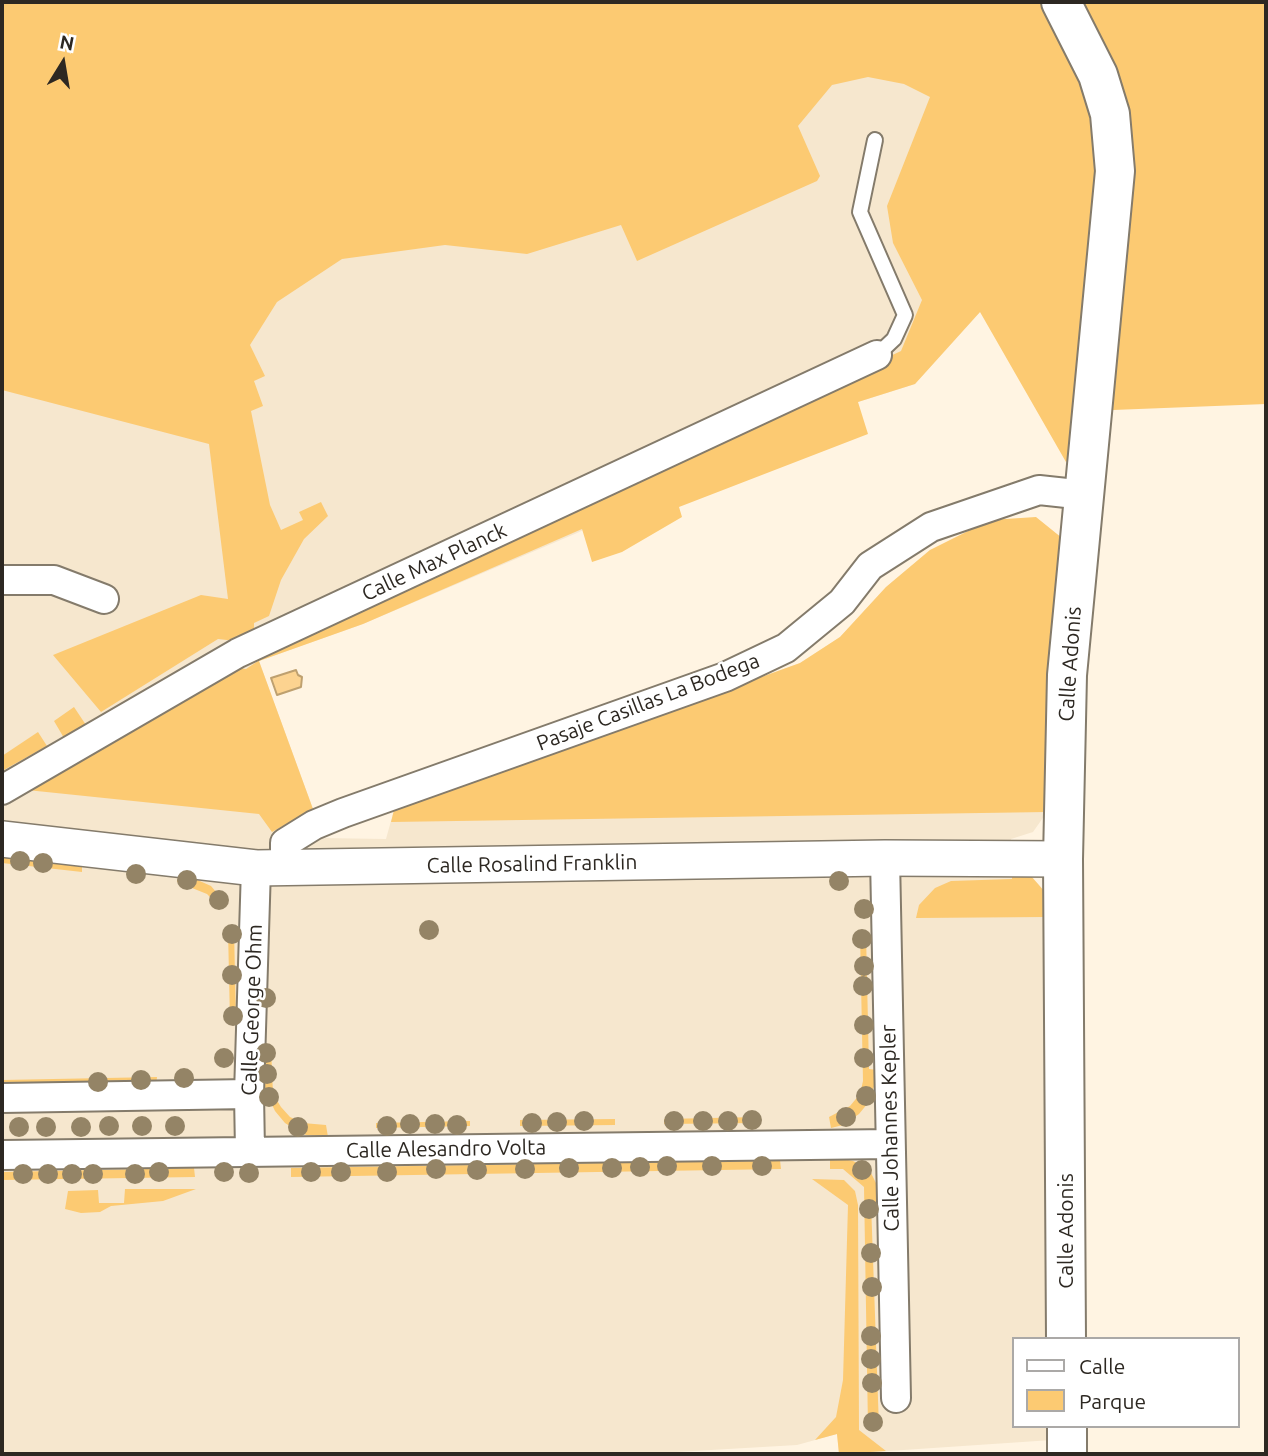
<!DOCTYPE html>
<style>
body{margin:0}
#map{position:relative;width:1268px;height:1456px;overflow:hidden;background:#fff4e2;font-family:Ubuntu,sans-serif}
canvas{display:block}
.frame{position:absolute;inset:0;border:4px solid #2d2822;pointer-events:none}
.legend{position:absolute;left:1012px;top:1337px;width:228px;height:91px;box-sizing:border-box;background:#fff;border:2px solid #aba9a7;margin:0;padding:9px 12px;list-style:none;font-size:21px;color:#2d2822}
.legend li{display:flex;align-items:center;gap:14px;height:35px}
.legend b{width:35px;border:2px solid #aba9a7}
.north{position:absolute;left:28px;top:28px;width:70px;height:70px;-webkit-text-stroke:5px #fff;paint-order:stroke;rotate:11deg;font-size:19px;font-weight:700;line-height:28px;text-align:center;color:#2d2822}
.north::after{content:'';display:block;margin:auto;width:24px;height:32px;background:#2d2822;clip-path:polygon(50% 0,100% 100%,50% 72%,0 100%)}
</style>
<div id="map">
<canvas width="1268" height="1456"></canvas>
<div class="frame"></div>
<ul class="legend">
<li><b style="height:9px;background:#fff"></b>Calle</li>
<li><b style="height:19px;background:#fcca72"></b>Parque</li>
</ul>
<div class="north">N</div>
</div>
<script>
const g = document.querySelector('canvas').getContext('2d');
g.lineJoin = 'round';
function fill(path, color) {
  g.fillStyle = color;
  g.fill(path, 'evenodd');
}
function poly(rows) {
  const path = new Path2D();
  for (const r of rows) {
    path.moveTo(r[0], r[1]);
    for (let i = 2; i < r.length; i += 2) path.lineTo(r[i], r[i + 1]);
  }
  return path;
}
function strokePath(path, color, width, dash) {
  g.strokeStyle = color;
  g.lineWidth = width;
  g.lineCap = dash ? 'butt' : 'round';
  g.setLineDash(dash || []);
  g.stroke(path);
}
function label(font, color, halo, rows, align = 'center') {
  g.font = font + ' Ubuntu,sans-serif';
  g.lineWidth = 5;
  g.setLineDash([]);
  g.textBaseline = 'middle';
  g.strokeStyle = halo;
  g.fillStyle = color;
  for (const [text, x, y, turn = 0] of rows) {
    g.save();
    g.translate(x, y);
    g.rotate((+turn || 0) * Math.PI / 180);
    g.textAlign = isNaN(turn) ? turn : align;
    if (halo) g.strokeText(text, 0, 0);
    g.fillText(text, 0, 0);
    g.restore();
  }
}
fill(poly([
 [2,2,1049,2,981,311,915,384,858,402,577,533,363,624,259,661,313,809,307,813,321,838,386,839,394,810,800,663,840,637,886,587,930,550,1036,517,1047,812,1033,832,1011,839,1012,872,1031,876,1045,892,1051,1339,1014,1339,1014,1426,1052,1426,1052,1440,844,1454,839,1454,837,1434,797,1445,642,1454,2,1454]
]), '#f6e7ce');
fill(poly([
 [2,2,1049,2,1100,111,1103,177,1075,456,1066,462,980,312,915,384,858,402,868,434,679,507,682,517,622,552,592,562,582,529,363,624,259,661,313,809,272,832,259,814,27,790,232,667,246,669,258,661,256,654,901,351,922,300,893,243,887,206,930,97,904,84,868,77,832,85,798,126,820,176,817,181,637,261,621,225,527,254,445,245,342,259,277,302,250,345,265,376,254,381,263,406,251,411,270,505,281,530,303,520,299,512,321,502,328,516,304,539,281,580,269,616,254,623,254,633,236,641,218,639,101,712,53,655,201,595,228,599,209,444,2,390],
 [1078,2,1266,2,1266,404,1113,410,1129,133],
 [1036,517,1062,538,1047,812,391,822,394,810,800,663,840,637,886,587,930,550,990,520],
 [74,707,86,725,64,738,54,721],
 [38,732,47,746,2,771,2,756],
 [2,856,82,865,82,872,2,863],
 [1012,872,1031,876,1045,892,1045,917,916,918,919,905,935,888,951,881,1012,879],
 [179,875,193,878,211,886,227,905,221,908,207,894,177,882],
 [234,929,236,1021,230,1021,228,930],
 [860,933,866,933,869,1069,877,1070,877,1078,868,1103,859,1114,843,1125,831,1128,829,1117,850,1106,860,1094,863,1081],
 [265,1046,271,1047,273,1094,281,1107,290,1117,303,1123,326,1125,328,1137,306,1135,296,1130,285,1123,275,1111,264,1088],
 [157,1077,156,1086,2,1088,2,1080],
 [758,1117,759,1123,664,1124,664,1119],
 [615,1119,615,1125,520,1126,520,1120],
 [470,1121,470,1126,376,1128,376,1123],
 [830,1156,853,1161,869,1169,876,1183,878,1202,871,1203,879,1427,868,1428,864,1187,843,1169,830,1169],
 [780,1160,781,1169,291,1177,291,1168],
 [194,1168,195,1177,2,1180,2,1172],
 [812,1179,844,1180,855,1191,858,1205,859,1430,886,1451,839,1454,837,1434,815,1440,836,1417,843,1380,848,1205],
 [125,1189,196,1189,163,1201,111,1206,100,1212,81,1213,65,1209,68,1191,98,1190,99,1203,124,1203]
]), '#fcca72');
const water = poly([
 [296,670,298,675,302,677,301,687,277,695,271,678,296,670]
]);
fill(water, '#fcd390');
strokePath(water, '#bea06f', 2);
const service = poly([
 [875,140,860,212,905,315,894,339,877,355]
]);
const minor = poly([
 [2,580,54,580,104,599],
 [2,790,238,653,877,355],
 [885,858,896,1398],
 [285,867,285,843,314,825,343,813,725,677,786,648,842,602,870,566,931,527,1039,490,1085,495],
 [2,1098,249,1094],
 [250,1151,249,1094,256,868],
 [2,1155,890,1144]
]);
const tertiary = poly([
 [2,839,256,868,885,858,1063,859]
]);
const secondary = poly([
 [1061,2,1098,75,1110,114,1115,171,1067,675,1063,859,1066,1339],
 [1067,1426,1067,1454]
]);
strokePath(service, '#847b6b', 18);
strokePath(minor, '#847b6b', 32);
strokePath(tertiary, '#847b6b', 38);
strokePath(secondary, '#847b6b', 42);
strokePath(service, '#fff', 14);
strokePath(minor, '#fff', 28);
strokePath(tertiary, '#fff', 35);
strokePath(secondary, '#fff', 38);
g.fillStyle = '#948466';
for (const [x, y] of [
 [20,861],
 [43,863],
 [136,874],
 [187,880],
 [839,881],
 [219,900],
 [864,909],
 [429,930],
 [232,934],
 [862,939],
 [864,966],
 [232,975],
 [863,986],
 [266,998],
 [233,1016],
 [864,1025],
 [266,1053],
 [224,1058],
 [864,1058],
 [267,1074],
 [184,1078],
 [141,1080],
 [98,1082],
 [866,1096],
 [269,1097],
 [846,1117],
 [752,1120],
 [584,1121],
 [674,1121],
 [703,1121],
 [728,1121],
 [557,1122],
 [532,1123],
 [410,1124],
 [435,1124],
 [457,1125],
 [109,1126],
 [142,1126],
 [175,1126],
 [387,1126],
 [19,1127],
 [46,1127],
 [81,1127],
 [298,1127],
 [667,1166],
 [712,1166],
 [762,1166],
 [640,1167],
 [569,1168],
 [612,1168],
 [436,1169],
 [525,1169],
 [477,1170],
 [862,1170],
 [159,1172],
 [224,1172],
 [311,1172],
 [341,1172],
 [387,1172],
 [249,1173],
 [23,1174],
 [48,1174],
 [72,1174],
 [93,1174],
 [135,1174],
 [869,1209],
 [871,1253],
 [872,1287],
 [871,1336],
 [871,1359],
 [872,1383],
 [873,1422]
]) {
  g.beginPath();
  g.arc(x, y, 10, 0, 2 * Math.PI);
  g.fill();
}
label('21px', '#2d2822', '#fff', [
 ["Calle Max Planck",434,562,-25],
 ["Calle Adonis",1070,664,-86],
 ["Pasaje Casillas La Bodega",648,702,-21],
 ["Calle Rosalind Franklin",532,864,-1],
 ["Calle George Ohm",252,1010,-88],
 ["Calle Johannes Kepler",890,1128,-91],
 ["Calle Alesandro Volta",446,1149,-1],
 ["Calle Adonis",1066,1231,-90]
]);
</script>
